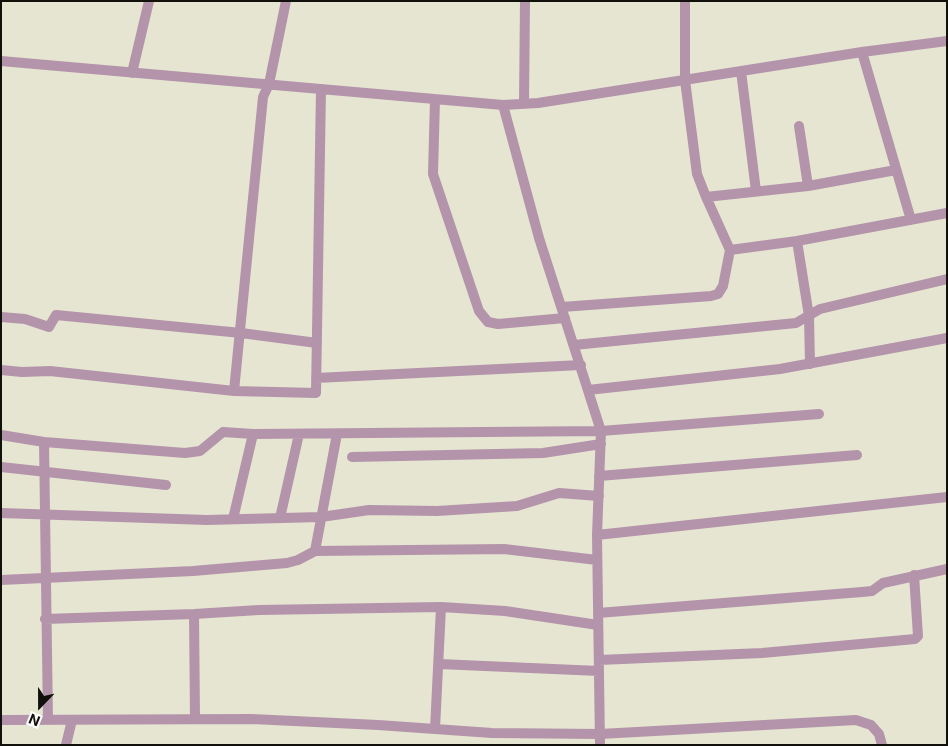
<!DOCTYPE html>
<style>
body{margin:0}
#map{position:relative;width:948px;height:746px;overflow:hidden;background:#e6e5d2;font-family:Inter,sans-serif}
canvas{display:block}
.frame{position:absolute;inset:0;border:2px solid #11100a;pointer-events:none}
.north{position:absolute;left:15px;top:681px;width:50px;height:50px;-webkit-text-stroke:4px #fff;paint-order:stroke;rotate:202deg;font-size:14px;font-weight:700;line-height:20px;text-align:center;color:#11100a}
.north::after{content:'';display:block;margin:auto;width:18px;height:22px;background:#11100a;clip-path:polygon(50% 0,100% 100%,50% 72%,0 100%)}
</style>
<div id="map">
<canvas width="948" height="746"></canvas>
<div class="frame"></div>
<div class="north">N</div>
</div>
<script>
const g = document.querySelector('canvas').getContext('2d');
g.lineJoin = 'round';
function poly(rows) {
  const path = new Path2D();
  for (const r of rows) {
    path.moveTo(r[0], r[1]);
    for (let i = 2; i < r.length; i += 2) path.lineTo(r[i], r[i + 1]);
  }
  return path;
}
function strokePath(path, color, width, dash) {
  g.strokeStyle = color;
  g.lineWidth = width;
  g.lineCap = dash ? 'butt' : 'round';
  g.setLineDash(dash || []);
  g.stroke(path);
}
strokePath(poly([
 [862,52,911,220],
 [1,61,503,105,538,103,862,52,947,41],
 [741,71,756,191],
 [132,73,149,1],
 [435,99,433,174,479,311,488,322,498,324,565,318],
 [524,104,525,1],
 [503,105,539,238,601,431,597,535,600,745],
 [799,126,808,186],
 [706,197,808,186,896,170],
 [797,241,809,316,810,364],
 [730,250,797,241,947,213],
 [562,307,711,296,718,294,723,286,730,250,706,197,697,174,685,80,685,1],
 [1,317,25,319,49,327,56,315,241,333,317,343],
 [574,345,796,323,820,309,947,279],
 [1,370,22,372,50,371,234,391,316,393,321,89],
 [316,378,581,365],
 [588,390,780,369,947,338],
 [234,391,263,97,269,84,286,1],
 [1,435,44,442,185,453,200,451,223,432,253,434,601,431,819,414],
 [44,442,48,720],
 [352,457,543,453,601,444],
 [1,467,166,485],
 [599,476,857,455],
 [1,513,207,520,321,517,369,510,437,511,517,506,559,493,599,496],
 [280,518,299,434],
 [233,519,253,434],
 [597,535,947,497],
 [315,551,337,434],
 [1,580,193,571,287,563,298,560,315,551,504,549,597,560],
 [598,613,862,592,872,591,883,583,947,569],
 [194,614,195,719],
 [45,619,194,614,259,610,441,607,505,611,598,625],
 [599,660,762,653,915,639,918,636,914,575],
 [439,664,599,671],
 [1,720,252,719,378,725,492,733,600,734,856,720,871,725,879,734,882,745],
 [435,729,441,607],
 [66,745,72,720]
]), '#b494aa', 10);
</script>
